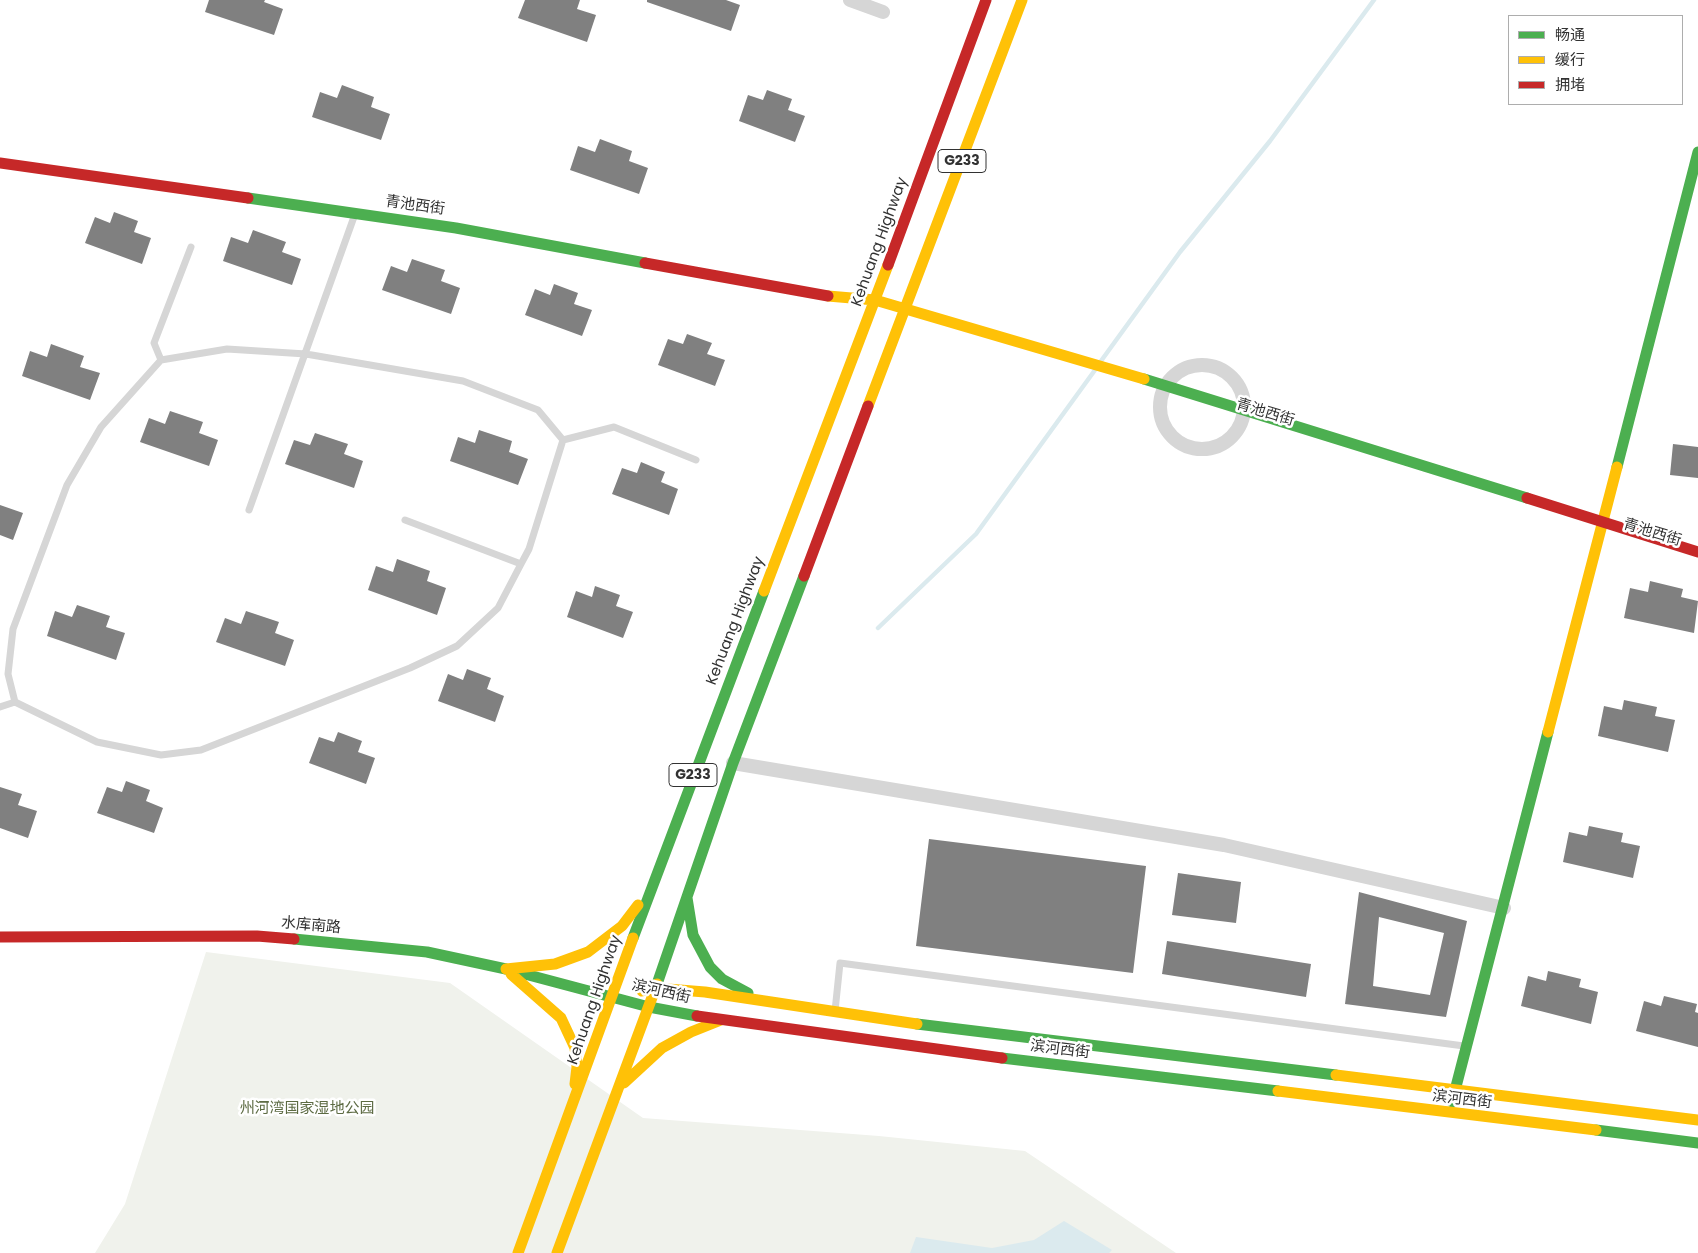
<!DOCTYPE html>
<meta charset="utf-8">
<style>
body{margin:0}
#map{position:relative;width:1698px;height:1253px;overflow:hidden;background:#fff;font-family:Poppins,"Noto Sans SC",sans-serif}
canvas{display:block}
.legend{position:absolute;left:1508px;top:15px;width:175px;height:90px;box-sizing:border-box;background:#fff;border:1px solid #adadad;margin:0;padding:6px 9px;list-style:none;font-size:15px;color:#323232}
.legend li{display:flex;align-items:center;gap:10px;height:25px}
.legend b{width:25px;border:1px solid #adadad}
</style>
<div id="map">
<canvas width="1698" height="1253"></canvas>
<ul class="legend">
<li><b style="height:6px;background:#4caf50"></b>畅通</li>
<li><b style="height:6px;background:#ffc107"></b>缓行</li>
<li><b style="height:6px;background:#c62828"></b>拥堵</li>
</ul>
</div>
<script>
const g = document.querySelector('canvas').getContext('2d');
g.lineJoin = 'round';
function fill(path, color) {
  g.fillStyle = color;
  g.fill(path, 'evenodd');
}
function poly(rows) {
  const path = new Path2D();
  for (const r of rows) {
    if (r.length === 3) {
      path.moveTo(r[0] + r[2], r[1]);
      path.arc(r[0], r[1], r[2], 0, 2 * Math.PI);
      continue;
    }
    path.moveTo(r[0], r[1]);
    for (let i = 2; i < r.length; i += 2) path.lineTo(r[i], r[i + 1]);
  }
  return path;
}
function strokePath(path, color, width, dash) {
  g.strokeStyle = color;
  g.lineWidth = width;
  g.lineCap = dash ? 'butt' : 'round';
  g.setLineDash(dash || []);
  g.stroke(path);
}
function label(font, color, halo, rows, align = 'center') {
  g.font = font + ' Poppins,"Noto Sans SC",sans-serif';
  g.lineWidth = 5;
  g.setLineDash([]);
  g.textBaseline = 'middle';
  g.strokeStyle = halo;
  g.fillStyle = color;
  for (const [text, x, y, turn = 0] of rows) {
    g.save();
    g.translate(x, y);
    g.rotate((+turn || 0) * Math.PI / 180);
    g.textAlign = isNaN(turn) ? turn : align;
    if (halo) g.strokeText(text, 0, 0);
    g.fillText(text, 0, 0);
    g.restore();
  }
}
fill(poly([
 [206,952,450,983,643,1118,879,1136,1025,1151,1176,1253,95,1253,125,1204]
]), '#f0f2ec');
fill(poly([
 [1064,1221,1112,1250,1109,1253,910,1253,916,1237,992,1248,1034,1240]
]), '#dbeaee');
strokePath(poly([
 [1101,361,1180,252,1270,141,1374,0],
 [878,628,976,534,1095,370]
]), '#dbeaee', 4.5);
fill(poly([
 [209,0,265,0,264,2,283,9,274,35,205,12],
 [525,0,580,0,577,9,596,15,587,42,518,18],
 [647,0,726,0,740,5,731,31,647,2],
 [342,85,374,97,371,107,390,114,381,140,312,117,320,92,337,98],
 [767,90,792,99,788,110,805,116,795,142,739,121,748,95,763,100],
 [600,139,632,151,629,161,648,168,639,194,570,170,578,146,595,152],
 [114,212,138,221,134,232,151,238,142,264,85,243,95,217,110,223],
 [253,230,286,242,282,252,301,259,292,285,223,261,231,237,248,243],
 [412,259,445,270,441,281,460,288,451,314,382,290,391,266,407,272],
 [554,284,578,293,574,304,592,310,582,336,525,315,535,289,550,295],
 [687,334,712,343,707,354,725,360,715,386,658,365,668,339,683,344],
 [51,344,84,356,80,367,100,373,90,400,22,376,30,351,47,357],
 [170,411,203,422,199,433,218,440,209,466,140,442,149,418,165,424],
 [479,430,512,441,509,452,528,459,518,485,450,461,458,437,475,443],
 [315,433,348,444,344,454,363,461,354,488,285,464,294,440,310,445],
 [1673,444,1698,447,1698,478,1670,475],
 [641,462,665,472,661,482,678,489,669,515,612,494,622,468,637,473],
 [0,505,23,513,13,540,0,535],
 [397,559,430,571,427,581,446,588,437,615,368,590,376,566,393,572],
 [1650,581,1683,589,1681,597,1698,601,1694,633,1624,618,1630,588,1648,592],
 [595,586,620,595,616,606,633,612,623,638,567,617,576,591,592,597],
 [77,605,110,616,106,627,125,633,116,660,47,636,55,611,72,617],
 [246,611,279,622,275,633,294,640,285,666,216,642,225,618,241,624],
 [467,669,491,678,487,689,504,696,495,722,438,701,448,674,463,680],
 [1624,700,1657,707,1655,716,1675,720,1668,752,1598,736,1604,706,1622,710],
 [338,732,362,741,358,752,375,758,366,784,309,763,319,737,334,742],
 [126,781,150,790,146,801,163,808,154,833,97,813,107,787,122,792],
 [0,787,22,794,18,805,37,811,28,838,0,828],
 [1589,826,1623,833,1621,842,1640,846,1633,878,1563,862,1569,832,1587,836],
 [929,839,1146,866,1133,973,916,946],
 [1178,873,1241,882,1236,923,1172,915],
 [1359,892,1467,921,1446,1017,1345,1004],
 [1379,917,1444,933,1430,995,1373,986],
 [1167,941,1311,964,1306,997,1162,974],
 [1548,971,1581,979,1579,987,1598,992,1591,1024,1521,1006,1528,976,1546,981],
 [1664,996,1697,1004,1695,1012,1698,1013,1698,1047,1636,1031,1644,1001,1661,1006]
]), '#808080');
strokePath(poly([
 [161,360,154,343,191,247],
 [249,510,355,214],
 [405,520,521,564],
 [15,702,8,674,13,629,67,485,101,427,161,360,227,349,306,354,463,381,538,410,563,440,614,427,696,460],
 [0,707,15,702,97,742,161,755,201,750,410,668,457,646,498,608,521,564,529,549,563,440],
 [835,1011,840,963,1464,1046]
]), '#d6d6d6', 7);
strokePath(poly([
 [850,0,883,12],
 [1202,407,42],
 [733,763,1224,845,1504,908]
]), '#d6d6d6', 14);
strokePath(poly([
 [248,198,456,228,645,263],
 [1144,379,1527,498],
 [1617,467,1698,152],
 [687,898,693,935,710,967,722,979,748,993],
 [633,938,764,591],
 [294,939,427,952,506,969,649,1007,697,1016],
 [657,984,733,763,804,576],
 [917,1024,1336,1075],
 [1002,1058,1278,1091],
 [1452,1102,1548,732],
 [1596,1130,1698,1143]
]), '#4caf50', 11);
strokePath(poly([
 [828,296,875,300,1144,379],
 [868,406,1022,0],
 [764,591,888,265],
 [1548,732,1617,467],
 [506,969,555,964,588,952,622,926,638,905],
 [511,974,561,1018,575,1048,577,1067,575,1084],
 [642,991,655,988,705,992,917,1024],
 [1336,1075,1698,1120],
 [624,1083,662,1048,691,1032,721,1020],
 [1278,1091,1596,1130],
 [518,1253,633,938],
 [557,1253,657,984]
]), '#ffc107', 11);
strokePath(poly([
 [0,163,248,198],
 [645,263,828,296],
 [888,265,986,0],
 [1527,498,1698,552],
 [804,576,868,406],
 [0,937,257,936,294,939],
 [697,1016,1002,1058]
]), '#c62828', 11);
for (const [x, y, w] of [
 [962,161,48],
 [693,775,48]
]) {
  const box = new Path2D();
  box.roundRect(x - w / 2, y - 11.5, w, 23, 4);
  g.fillStyle = '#fff';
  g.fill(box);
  strokePath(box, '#323232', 1);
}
label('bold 14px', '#323232', null, [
 ["G233",962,161],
 ["G233",693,775]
]);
label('15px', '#323232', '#fff', [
 ["青池西街",415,206,8],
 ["Kehuang Highway",880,242,-70],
 ["青池西街",1265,413,17],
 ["青池西街",1652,533,17],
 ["Kehuang Highway",736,621,-69],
 ["水库南路",311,926,5],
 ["滨河西街",661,992,13],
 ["Kehuang Highway",595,1000,-71],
 ["滨河西街",1060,1050,7],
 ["滨河西街",1462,1100,7]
]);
label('15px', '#5d6b43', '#fff', [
 ["州河湾国家湿地公园",307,1109]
]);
</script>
